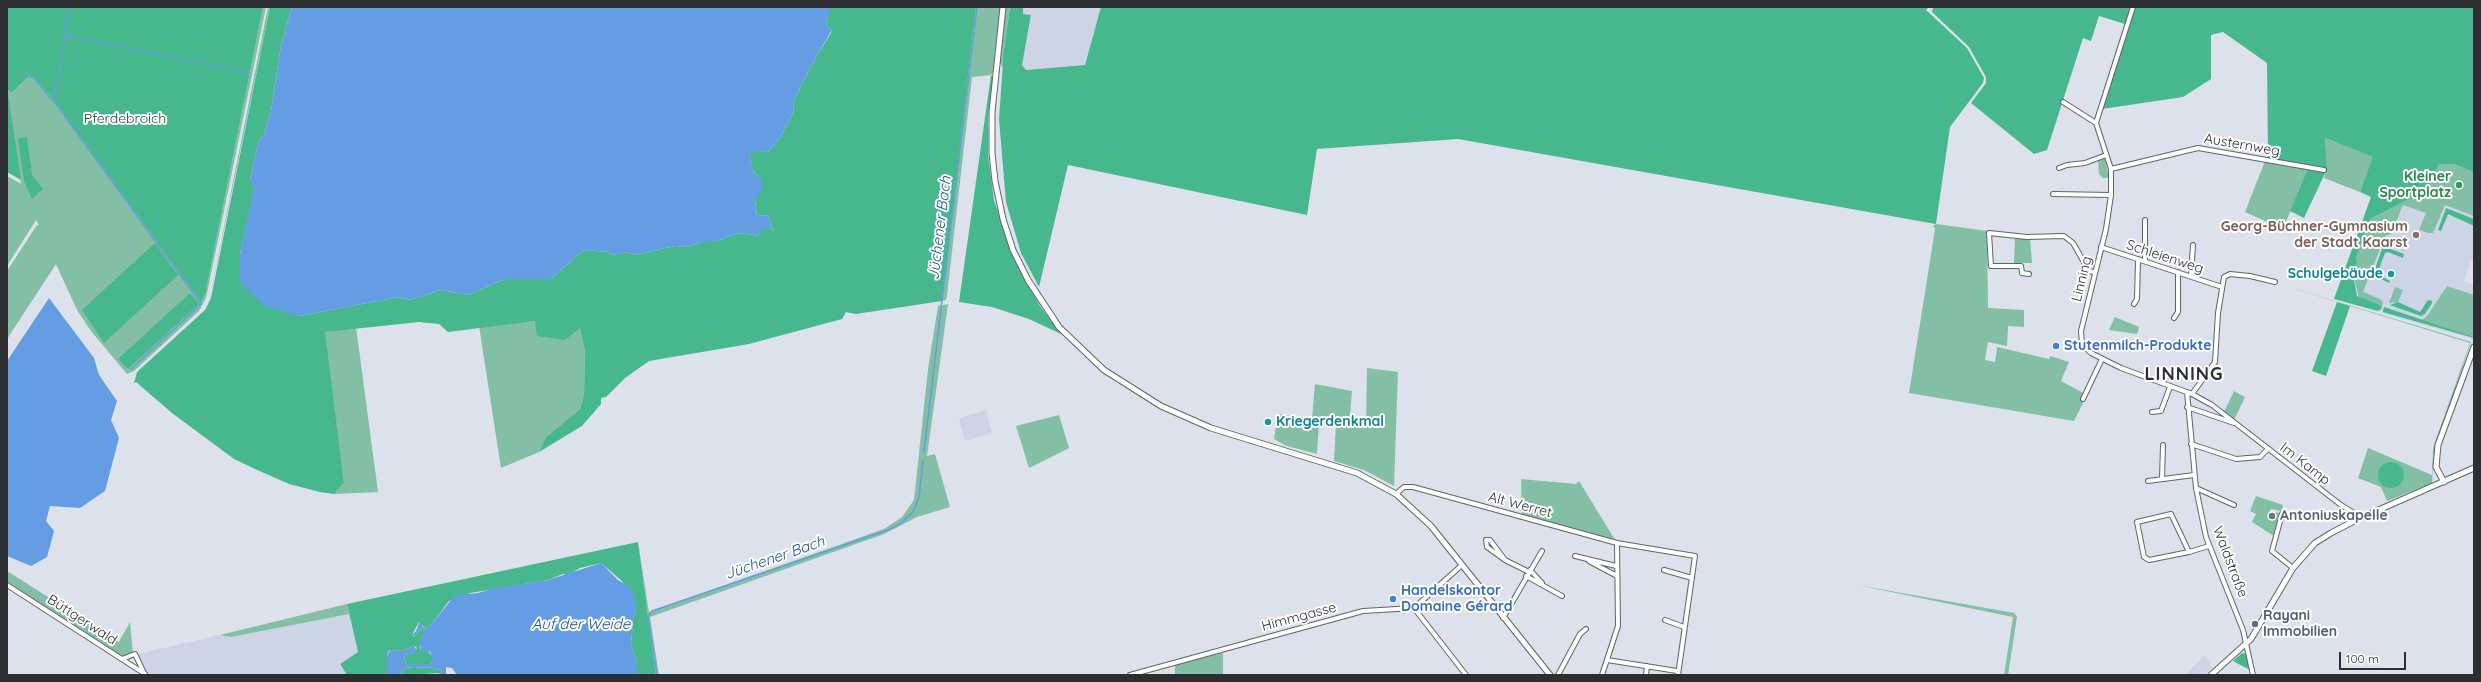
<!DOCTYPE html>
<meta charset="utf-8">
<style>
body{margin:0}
#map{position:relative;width:2481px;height:682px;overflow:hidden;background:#dce1eb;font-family:Quicksand,sans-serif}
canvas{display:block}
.frame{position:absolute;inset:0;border:8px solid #2c2e32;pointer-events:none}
.scale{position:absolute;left:2339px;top:652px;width:67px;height:18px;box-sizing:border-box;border:2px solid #2c2e32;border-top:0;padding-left:5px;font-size:12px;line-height:14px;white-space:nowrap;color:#2c2e32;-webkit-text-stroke:3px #fff;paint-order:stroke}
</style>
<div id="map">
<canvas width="2481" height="682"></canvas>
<div class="frame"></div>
<div class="scale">100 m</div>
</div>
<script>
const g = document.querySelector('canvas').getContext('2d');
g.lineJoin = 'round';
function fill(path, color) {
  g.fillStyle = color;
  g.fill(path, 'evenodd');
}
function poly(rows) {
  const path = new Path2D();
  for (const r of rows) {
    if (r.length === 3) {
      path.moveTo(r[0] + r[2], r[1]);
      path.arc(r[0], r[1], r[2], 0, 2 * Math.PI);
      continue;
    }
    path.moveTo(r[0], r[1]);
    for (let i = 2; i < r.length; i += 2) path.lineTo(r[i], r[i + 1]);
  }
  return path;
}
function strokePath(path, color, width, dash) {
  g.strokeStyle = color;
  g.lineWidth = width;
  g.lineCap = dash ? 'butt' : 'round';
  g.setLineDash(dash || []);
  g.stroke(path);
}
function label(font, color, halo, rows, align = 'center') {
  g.font = font + ' Quicksand,sans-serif';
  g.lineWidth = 4;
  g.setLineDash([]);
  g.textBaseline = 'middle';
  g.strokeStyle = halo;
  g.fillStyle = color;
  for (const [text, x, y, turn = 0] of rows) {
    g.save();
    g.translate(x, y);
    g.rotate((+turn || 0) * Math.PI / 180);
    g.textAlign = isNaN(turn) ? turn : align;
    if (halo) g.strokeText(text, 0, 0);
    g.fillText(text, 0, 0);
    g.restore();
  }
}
fill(poly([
 [1023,7,1101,7,1085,65,1025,70,1022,65,1031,16,1023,14],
 [2436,148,2474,165,2474,262,2471,261,2464,281,2474,285,2473,339,2334,299,2367,210],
 [986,410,992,433,965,441,959,418],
 [349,614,358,652,340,663,347,675,148,675,138,654,220,635,231,637],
 [2205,655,2212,667,2205,675,2185,675]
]), '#cdd4e6');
fill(poly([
 [7,7,206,291,263,7,266,7,206,298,199,311,134,371,127,374,91,331,77,310,56,264,7,339,7,271,37,225,39,225,36,220,7,266,7,176,21,184,7,93],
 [268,7,270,7,209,302],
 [976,7,1001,7,993,72,991,75,972,77,947,295,946,300,942,301],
 [1006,7,1010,7,1004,49,1004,69,1000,63],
 [2325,138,2374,157,2360,192,2324,178,2327,169],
 [2098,159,2105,159,2109,178,2103,178,2099,174],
 [2265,161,2308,168,2283,229,2245,212],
 [2439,164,2452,164,2474,172,2474,216,2445,205,2433,233,2428,233,2419,230,2426,213,2403,205,2391,234,2385,236,2363,292,2380,299,2383,302,2382,306,2359,298,2352,268,2357,264,2356,257,2370,219,2411,198,2425,194],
 [1936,224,1987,231,1988,308,2024,310,2024,327,2008,326,2007,346,1988,342,1985,360,1995,362,1997,347,2049,359,2050,356,2069,362,2061,381,2087,395,2074,421,1909,393,1935,229,1933,226],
 [2015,238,2030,238,2032,263,2014,263],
 [2279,284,2471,342,2434,450,2432,483,2387,501,2381,487,2358,478,2368,448,2432,475,2433,448,2470,343],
 [2447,286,2474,295,2474,337,2422,320,2427,316],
 [2395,287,2403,290,2398,302,2389,303],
 [948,304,927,456,935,454,950,507,917,517,884,534,650,617,659,675,656,675,638,542,649,612,884,529,902,517,914,500,928,369,938,306],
 [2115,317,2139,327,2137,334,2109,330],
 [535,321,580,327,585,352,584,393,580,409,546,437,539,452,501,468,479,326],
 [356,327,378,492,334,494,344,483,324,332],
 [1367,368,1398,372,1394,486,1364,470,1334,461,1336,424,1319,421,1317,454,1287,446,1274,439,1278,414,1312,419,1315,384,1352,391,1349,426,1366,428],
 [2234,391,2245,397,2234,420,2224,412],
 [1059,415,1069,448,1029,468,1016,426],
 [1521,479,1576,484,1579,481,1617,543,1522,516],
 [2256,496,2283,505,2282,511,2271,509,2268,519,2273,521,2276,512,2281,514,2274,536,2252,522,2256,514,2250,511],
 [7,571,119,642,130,622,133,653,123,658,7,582],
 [1857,585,2014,613,2017,617,2008,675,2004,675,2013,617],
 [347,604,349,614,231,637,220,635],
 [1223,653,1223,675,1175,675,1175,664]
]), '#83bfa4');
fill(poly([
 [7,7,263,7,206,291,201,302,54,100,34,77,24,72,29,76,11,93,7,88],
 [270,7,292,7,281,45,271,111,264,135,259,140,250,180,255,187,240,254,240,283,299,316,399,297,410,300,441,290,468,295,505,279,551,279,584,250,608,252,612,255,627,252,634,255,675,246,688,247,701,242,715,242,735,234,745,233,758,236,762,229,768,227,774,231,768,215,757,216,755,200,761,180,752,169,752,163,749,157,753,150,768,152,780,138,794,111,793,102,816,57,831,33,832,30,826,25,829,7,976,7,942,301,856,314,846,312,842,319,749,344,649,361,625,378,606,397,601,398,601,404,582,426,539,452,546,437,580,409,584,393,585,352,580,328,565,340,537,336,535,321,448,332,439,324,419,322,325,332,344,483,334,494,320,492,289,484,255,469,234,459,172,413,136,382,134,383,137,372,205,310,211,298],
 [1010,7,1023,7,1023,14,1031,15,1022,65,1026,70,1085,65,1101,7,1929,7,1926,10,1967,48,1984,78,1983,83,1950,127,1936,224,1458,139,1317,149,1307,215,1068,165,1039,287,1021,253,1006,202,999,119,1004,49],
 [1933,7,2474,7,2474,172,2453,164,2439,164,2425,194,2411,198,2370,219,2356,257,2357,264,2352,269,2357,296,2382,306,2381,309,2378,311,2334,299,2371,197,2360,192,2373,157,2325,138,2327,169,2304,218,2290,211,2308,168,2268,159,2267,63,2223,32,2211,35,2211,79,2183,97,2102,109,2125,24,2099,16,2091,41,2083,38,2047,150,2034,154,1971,103,1986,83,1986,77,1969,47,1932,12],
 [991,75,993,76,988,116,988,155,994,200,1012,254,1040,306,1061,334,1029,319,992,307,959,302],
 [7,92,8,94,21,180,7,172],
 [27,137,32,175,43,189,32,199,24,181,18,138],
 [2446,208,2474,219,2474,226,2448,214,2441,231,2438,230],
 [155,243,178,275,104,343,82,310],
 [2383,246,2404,254,2403,258,2388,252,2385,253,2377,274,2390,281,2389,283,2373,275],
 [190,293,199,304,128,369,118,359],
 [2428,300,2432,301,2432,303,2425,314,2421,316,2390,305,2398,302,2420,312],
 [2337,302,2350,306,2326,376,2312,371],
 [2384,307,2474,337,2474,338,2383,312],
 [2391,475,13],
 [638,542,656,675,637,675,637,662,631,646,633,619,636,609,622,581,601,563,580,568,568,575,563,574,548,580,470,593,449,601,431,625,426,629,419,622,412,635,414,637,421,628,425,630,420,647,421,651,428,651,433,657,433,662,430,665,406,664,404,655,413,653,417,648,414,646,402,651,389,650,387,656,387,675,347,675,340,664,358,652,347,604],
 [2242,653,2247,654,2250,670,2233,661],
 [413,667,433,668,441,670,442,673,401,675,405,668]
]), '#47b88d');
fill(poly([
 [292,7,829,7,831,12,827,18,826,25,832,30,816,57,793,102,794,111,780,138,768,152,753,151,749,157,752,163,752,169,761,180,763,189,755,200,757,216,768,215,774,231,768,227,762,230,758,236,745,233,735,234,715,242,701,242,688,247,675,246,634,255,627,252,612,255,608,252,584,250,551,279,505,279,468,295,441,290,410,300,399,297,299,316,265,306,240,283,240,254,254,188,250,180,259,140,264,135,271,111,281,45],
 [49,298,94,358,99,375,117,401,111,420,119,438,105,491,80,508,50,506,46,521,54,531,47,557,31,566,7,556,7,361],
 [601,563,618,580,630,587,634,595,636,609,633,619,631,646,637,662,637,675,457,675,452,668,446,667,446,675,432,675,442,673,441,670,433,668,413,667,405,668,401,675,387,675,387,656,390,650,402,651,414,646,418,652,404,655,406,664,432,664,431,653,428,651,421,651,420,640,425,630,421,628,414,637,412,635,416,631,419,623,422,622,422,626,426,629,431,625,455,595,478,593,491,589,548,580]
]), '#659de4');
strokePath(poly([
 [70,7,65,30,67,35,53,100,201,304,131,369],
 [67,35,249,73],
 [24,74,34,78,52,100],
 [924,452,977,7],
 [657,675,648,616,652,611,888,530,900,524,913,512,919,497,923,460]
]), '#659de4', 1.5);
const minor = poly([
 [2133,7,2096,123,2111,169,2111,195,2106,229,2081,331,2082,344,2091,353,2121,368,2192,394,2212,405,2341,505,2354,513,2358,519],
 [2063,102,2096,123],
 [2059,168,2067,165,2085,163,2106,155],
 [2111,169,2198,148,2324,170],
 [2053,194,2111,195],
 [2101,247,2222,287],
 [2145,261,2145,220],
 [2029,274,2022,273,2021,266,1991,266,1989,233,2027,237,2064,236,2073,243,2089,271,2094,272],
 [2191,276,2193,245],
 [2134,304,2137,299,2138,259],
 [2174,318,2178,312,2178,272],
 [2187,392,2196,488,2206,537,2243,630,2253,675],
 [2192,394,2215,362,2218,313,2224,277,2230,274,2250,276,2275,282],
 [2083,399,2102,359],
 [2187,407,2234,423],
 [2152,412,2161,411,2170,387],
 [2191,444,2236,459,2260,457,2268,449],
 [2162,479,2163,445],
 [2148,481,2194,475],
 [2196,488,2234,505],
 [1396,494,1404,487,1413,487,1617,543,1618,626,1602,675],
 [2282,514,2272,551,2293,568],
 [1617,543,1695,556,1678,675],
 [2189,552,2171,514,2137,522,2144,557,2149,560,2189,552,2209,546],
 [1575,556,1616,566],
 [1505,560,1487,547,1486,540,1490,540,1505,560,1529,572],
 [1589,561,1617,576],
 [1530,570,1542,583],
 [1664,570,1692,578],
 [1526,576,1562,596],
 [7,585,145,674],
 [1414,608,1466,675],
 [1503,618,1542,551],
 [1665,620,1684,627],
 [122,659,135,654,144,673],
 [1607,660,1677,671],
 [1130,675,1363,611,1414,608,1462,565],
 [1558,675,1580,634,1586,629],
 [1646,675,1647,666]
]);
const tertiary = poly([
 [1003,7,992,112,992,153,995,181,1003,219,1013,250,1028,280,1059,327,1104,370,1161,406,1211,428,1357,473,1396,494,1431,526,1550,675],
 [2444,482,2436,467,2438,445,2474,347],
 [2211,675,2251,639,2293,568,2315,543,2331,533,2358,519,2474,468]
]);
strokePath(minor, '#5f636c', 6);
strokePath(tertiary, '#5f636c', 7);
strokePath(minor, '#fff', 4);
strokePath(tertiary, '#fff', 5);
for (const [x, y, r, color] of [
 [2459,185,4,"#2e9e5b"],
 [2416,235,4,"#8d6e63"],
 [2391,274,4,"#0f9aa8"],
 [2056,346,4,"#3f7fe0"],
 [1268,422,4,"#0f9aa8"],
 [2272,516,4,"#6b7280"],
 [1393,599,4,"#3f7fe0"],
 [2255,624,4,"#5c6f8a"]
]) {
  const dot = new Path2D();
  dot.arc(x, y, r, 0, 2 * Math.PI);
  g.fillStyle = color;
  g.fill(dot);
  strokePath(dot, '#fff', 1.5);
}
label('14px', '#184735', '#fff', [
 ["Pferdebroich",125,119]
]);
label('14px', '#2c2e32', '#fff', [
 ["Austernweg",2242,145,10],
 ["Schleienweg",2165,257,18],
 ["Linning",2082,279,-76],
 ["Im Kamp",2305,464,38],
 ["Alt Werret",1520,505,15],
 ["Waldstraße",2230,562,69],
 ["Himmgasse",1299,617,-15],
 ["Büttgerwald",82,620,33]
]);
label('bold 14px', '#27864d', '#fff', [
 ["Kleiner",2451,177],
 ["Sportplatz",2451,193]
], 'right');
label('bold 14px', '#785e54', '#fff', [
 ["Georg-Büchner-Gymnasium",2408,227],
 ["der Stadt Kaarst",2408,243]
], 'right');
label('bold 14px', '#0d838f', '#fff', [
 ["Schulgebäude",2383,274],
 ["Kriegerdenkmal",1276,422,"left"]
], 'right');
label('bold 14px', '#366cbe', '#fff', [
 ["Stutenmilch-Produkte",2064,346],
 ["Handelskontor",1401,591],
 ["Domaine Gérard",1401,607]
], 'left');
label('bold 14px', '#5b616d', '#fff', [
 ["Antoniuskapelle",2280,516]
], 'left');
label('bold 14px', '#4e5e75', '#fff', [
 ["Rayani",2263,616],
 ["Immobilien",2263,632]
], 'left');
label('italic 15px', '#1a5293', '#fff', [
 ["Jüchener Bach",940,228,-83],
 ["Jüchener Bach",775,558,-19],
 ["Auf der Weide",581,624]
]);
g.letterSpacing = '1px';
label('bold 18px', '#2c2e32', '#fff', [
 ["LINNING",2184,375]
]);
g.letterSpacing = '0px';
</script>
